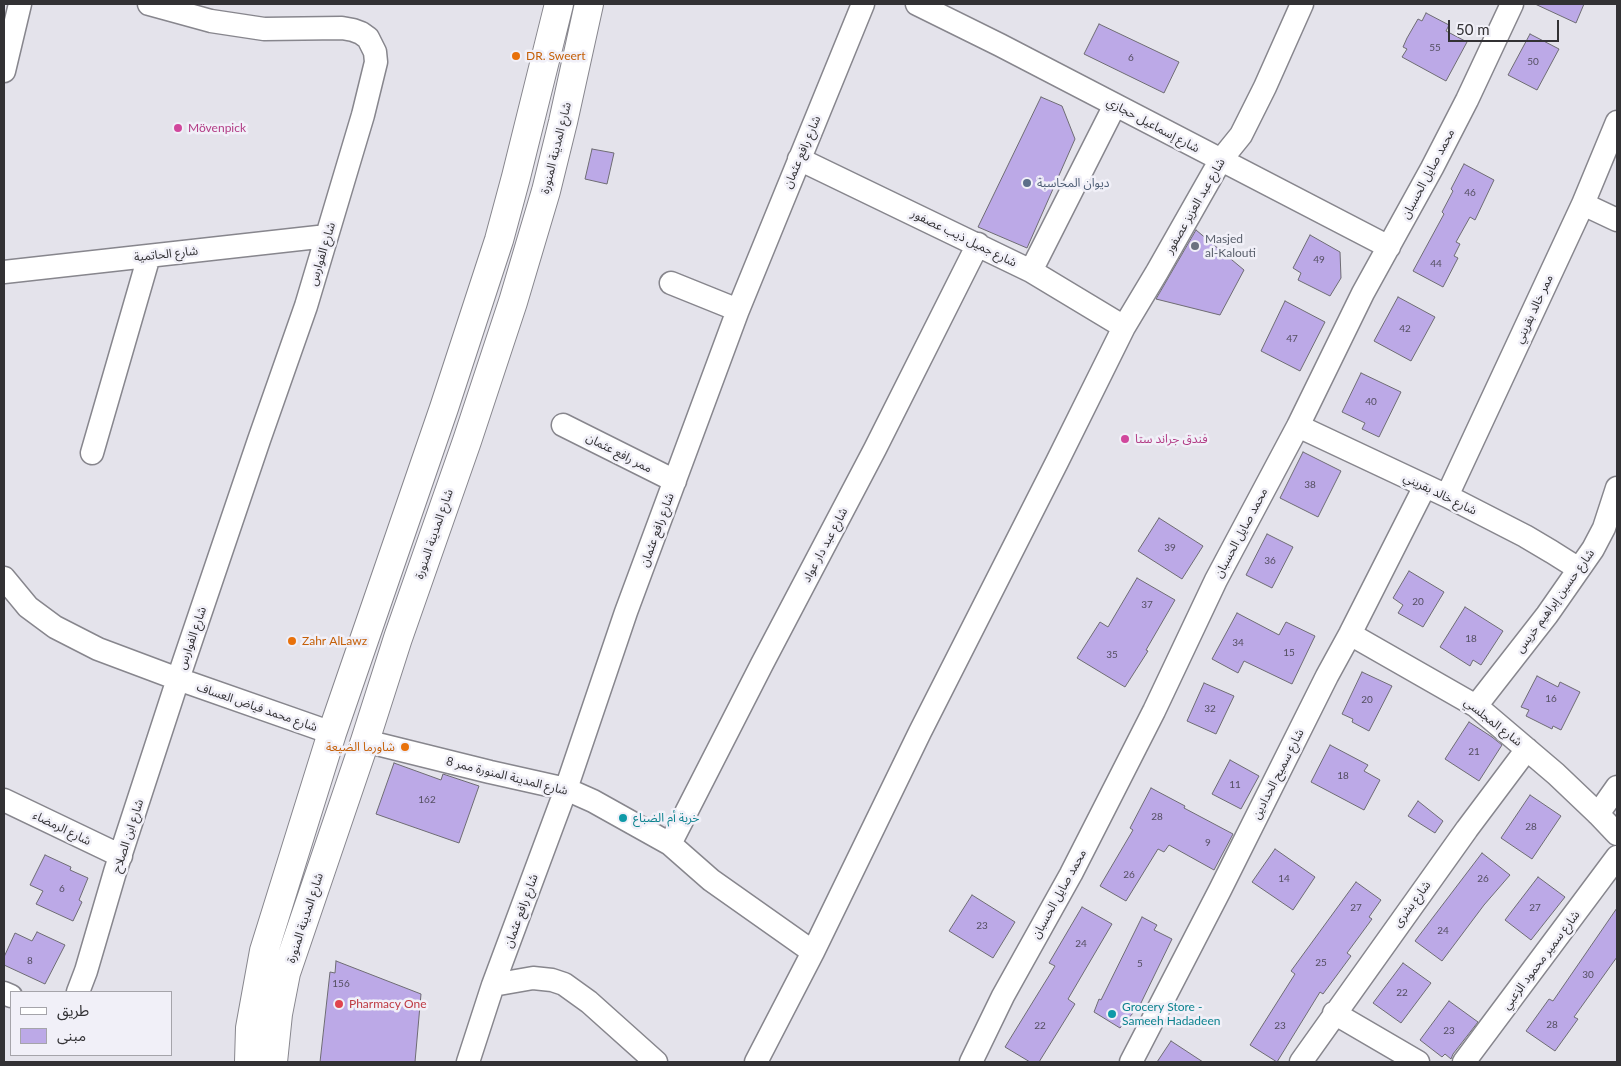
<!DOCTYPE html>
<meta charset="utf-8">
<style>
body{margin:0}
#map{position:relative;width:1621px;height:1066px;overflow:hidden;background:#e4e3eb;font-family:Lato,"Noto Sans Arabic",sans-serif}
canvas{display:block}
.frame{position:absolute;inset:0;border:5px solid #323134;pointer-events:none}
.legend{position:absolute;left:10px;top:991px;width:162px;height:65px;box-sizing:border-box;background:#f1f0f8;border:1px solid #a5a4aa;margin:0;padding:6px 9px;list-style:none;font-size:15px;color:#323134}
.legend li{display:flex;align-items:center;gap:10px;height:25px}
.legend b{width:25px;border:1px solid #a5a4aa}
.scale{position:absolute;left:1448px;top:20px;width:111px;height:22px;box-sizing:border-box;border:2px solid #323134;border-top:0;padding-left:6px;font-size:15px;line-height:18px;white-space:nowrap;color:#323134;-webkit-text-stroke:4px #f1f0f8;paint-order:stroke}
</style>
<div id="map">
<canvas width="1621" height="1066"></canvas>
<div class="frame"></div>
<ul class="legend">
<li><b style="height:6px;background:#fff"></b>طريق</li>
<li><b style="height:14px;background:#bca9e7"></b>مبنى</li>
</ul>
<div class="scale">50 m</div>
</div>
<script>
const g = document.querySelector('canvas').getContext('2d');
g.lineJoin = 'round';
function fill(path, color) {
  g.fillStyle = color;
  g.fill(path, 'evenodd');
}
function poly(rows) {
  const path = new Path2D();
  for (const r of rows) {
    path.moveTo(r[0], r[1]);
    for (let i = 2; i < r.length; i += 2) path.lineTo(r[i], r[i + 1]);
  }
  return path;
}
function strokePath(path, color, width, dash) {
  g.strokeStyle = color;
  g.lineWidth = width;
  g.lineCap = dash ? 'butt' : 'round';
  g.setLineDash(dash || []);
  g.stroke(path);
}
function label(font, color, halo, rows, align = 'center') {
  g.font = font + ' Lato,"Noto Sans Arabic",sans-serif';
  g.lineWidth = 5;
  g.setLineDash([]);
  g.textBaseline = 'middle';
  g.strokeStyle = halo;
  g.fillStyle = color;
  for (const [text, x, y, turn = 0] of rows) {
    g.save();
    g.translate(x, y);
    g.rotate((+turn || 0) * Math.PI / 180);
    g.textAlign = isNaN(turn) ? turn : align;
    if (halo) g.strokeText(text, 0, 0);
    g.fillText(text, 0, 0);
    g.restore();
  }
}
const building = poly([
 [1535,4,1584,4,1576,23,1535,4],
 [1426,13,1449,25,1446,31,1467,42,1446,81,1402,57,1407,49,1403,47,1407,38,1418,19,1422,21,1426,13],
 [1099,24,1179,62,1164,93,1084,54,1099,24],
 [1530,34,1559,49,1537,90,1508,75,1530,34],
 [1041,97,1062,106,1075,139,1027,248,978,227,1041,97],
 [592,149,614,153,607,184,585,179,592,149],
 [1464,164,1494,180,1475,220,1470,217,1456,242,1460,244,1454,256,1458,258,1443,287,1413,271,1444,214,1442,212,1453,191,1451,189,1464,164],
 [1196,230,1244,270,1220,315,1156,299,1196,230],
 [1310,235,1340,252,1341,278,1330,296,1298,280,1301,273,1293,268,1310,235],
 [1398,297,1435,317,1411,361,1374,341,1398,297],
 [1285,301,1325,322,1300,371,1261,351,1285,301],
 [1361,373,1401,392,1379,437,1362,429,1365,423,1342,412,1361,373],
 [1303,452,1341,471,1318,517,1280,498,1303,452],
 [1159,518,1203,546,1182,579,1138,551,1159,518],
 [1267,534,1293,547,1272,588,1246,575,1267,534],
 [1409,571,1444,592,1423,627,1398,613,1403,605,1393,598,1409,571],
 [1137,578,1175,600,1146,650,1148,651,1125,687,1077,658,1100,622,1108,627,1137,578],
 [1465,607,1503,631,1481,665,1473,660,1470,666,1440,647,1465,607],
 [1237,613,1279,635,1286,622,1315,636,1292,684,1244,661,1238,673,1212,659,1237,613],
 [1362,672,1392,686,1369,731,1352,722,1353,719,1342,714,1362,672],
 [1537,676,1558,687,1560,682,1580,692,1561,730,1553,726,1552,729,1526,716,1529,710,1521,707,1537,676],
 [1204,683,1234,696,1216,734,1187,721,1204,683],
 [1469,722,1492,737,1502,745,1479,781,1445,759,1469,722],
 [1330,745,1368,765,1364,771,1380,780,1364,810,1311,782,1330,745],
 [1230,760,1259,776,1241,809,1212,794,1230,760],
 [394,763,441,780,443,774,479,786,459,843,376,814,394,763],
 [1151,788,1185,806,1184,808,1233,834,1214,870,1169,845,1164,852,1158,849,1126,901,1100,886,1133,830,1130,828,1151,788],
 [1530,795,1561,816,1532,859,1501,838,1530,795],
 [1418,801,1443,821,1435,833,1408,816,1418,801],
 [1275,849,1315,877,1293,910,1252,882,1275,849],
 [1482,853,1510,875,1484,905,1442,961,1415,941,1482,853],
 [45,855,71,867,70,870,88,878,79,900,82,902,73,921,36,904,43,891,30,885,45,855],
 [1538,877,1565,897,1531,940,1505,920,1538,877],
 [1356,882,1381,900,1369,917,1372,919,1347,953,1351,956,1323,994,1320,992,1277,1062,1250,1045,1295,974,1291,971,1356,882],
 [972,895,1015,922,993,958,949,931,972,895],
 [1082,907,1112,924,1068,999,1075,1004,1039,1062,1030,1062,1005,1047,1055,966,1049,963,1082,907],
 [1617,908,1617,957,1574,1017,1578,1019,1555,1051,1526,1031,1549,999,1553,1001,1617,908],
 [1142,917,1157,925,1154,930,1172,939,1140,1005,1120,1028,1094,1012,1099,999,1101,1000,1142,917],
 [37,932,65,945,45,984,4,965,4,957,15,933,32,941,37,932],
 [336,961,421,994,415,1062,320,1062,330,972,335,973,336,961],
 [1403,963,1431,983,1401,1023,1373,1003,1403,963],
 [1449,1001,1478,1022,1453,1054,1451,1059,1445,1054,1442,1057,1420,1040,1449,1001],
 [1171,1041,1203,1062,1157,1062,1171,1041]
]);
fill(building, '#bca9e7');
strokePath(building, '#6e6c73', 1);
const minor = poly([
 [917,4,1000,45,1389,247],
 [4,71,20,4],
 [799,159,1031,271,1124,327],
 [1583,204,1617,220],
 [1031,271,1115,105],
 [4,272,327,236],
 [671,283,738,310],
 [563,425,675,481],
 [1298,426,1447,496,1525,536,1552,552,1579,569],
 [92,453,149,256],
 [1447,496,1583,204,1617,122],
 [4,578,28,607,55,627,98,649,178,679,332,733],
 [1350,634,1476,706,1556,774,1598,814,1617,834],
 [1476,706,1547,615,1593,549,1604,528,1617,488],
 [365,741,490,772,566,789,593,801,670,844,711,880,813,952],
 [4,800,121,856],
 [1598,814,1617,787],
 [670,844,762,664,875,449,978,244],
 [493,985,533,978,552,980,564,984,589,1002,656,1062],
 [78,992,86,971,115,872,178,679,259,440,306,306,363,115,376,62,375,52,368,38,361,33,353,30,342,28,264,29,211,21,149,4],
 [4,993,11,996],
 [1334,1013,1418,1062],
 [468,1062,493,985,566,789,626,612,738,310,863,4],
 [756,1062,813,952,920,732,1057,462,1124,327,1157,272,1220,161,1241,135,1265,87,1302,4],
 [971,1062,1003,996,1071,874,1154,711,1216,580,1298,426,1363,293,1432,168,1467,100,1512,4],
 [1131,1062,1220,890,1327,676,1350,634,1425,486],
 [1301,1062,1467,829,1527,749],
 [1464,1062,1617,857]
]);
const major = poly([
 [249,1062,250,1028,264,951,332,733,444,408,499,240,516,177,559,4],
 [273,1062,278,1014,286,973,365,741,398,638,467,441,513,302,546,191,563,122,589,4]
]);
strokePath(minor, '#87868d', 25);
strokePath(major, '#87868d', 30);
strokePath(minor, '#fff', 22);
strokePath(major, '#fff', 28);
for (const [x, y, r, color] of [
 [516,56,5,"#e8710a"],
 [178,128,5,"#d1479c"],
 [1027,183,5,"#5c6f8a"],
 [1195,246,5,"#6b7280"],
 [1125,439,5,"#d1479c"],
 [292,641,5,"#e8710a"],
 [405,747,5,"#e8710a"],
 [623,818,5,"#0f9aa8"],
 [339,1004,5,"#e0444e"],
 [1112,1014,5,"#0f9aa8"]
]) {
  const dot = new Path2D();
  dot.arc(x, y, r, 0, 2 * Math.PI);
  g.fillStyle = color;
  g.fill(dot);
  strokePath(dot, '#f1f0f8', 2);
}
label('10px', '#544f61', null, [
 ["55",1435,48],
 ["6",1131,58],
 ["50",1533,62],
 ["46",1470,193],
 ["49",1319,260],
 ["44",1436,264],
 ["42",1405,329],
 ["47",1292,339],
 ["40",1371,402],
 ["38",1310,485],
 ["39",1170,548],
 ["36",1270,561],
 ["20",1418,602],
 ["37",1147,605],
 ["18",1471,639],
 ["34",1238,643],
 ["15",1289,653],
 ["35",1112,655],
 ["16",1551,699],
 ["20",1367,700],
 ["32",1210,709],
 ["21",1474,752],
 ["18",1343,776],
 ["11",1235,785],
 ["162",427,800],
 ["28",1157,817],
 ["28",1531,827],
 ["9",1208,843],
 ["26",1129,875],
 ["14",1284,879],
 ["26",1483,879],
 ["6",62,889],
 ["27",1356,908],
 ["27",1535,908],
 ["23",982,926],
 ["24",1443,931],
 ["24",1081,944],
 ["8",30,961],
 ["25",1321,963],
 ["5",1140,964],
 ["30",1588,975],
 ["156",341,984],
 ["22",1402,993],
 ["28",1552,1025],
 ["22",1040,1026],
 ["23",1280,1026],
 ["23",1449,1031]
]);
label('12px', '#c56008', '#f1f0f8', [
 ["DR. Sweert",526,56],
 ["Zahr AlLawz",302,641],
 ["شاورما الضيعة",395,747,"right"]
], 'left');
label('12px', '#323134', '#f1f0f8', [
 ["شارع إسماعيل حجازي",1153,125,28],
 ["شارع المدينة المنورة",556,148,-76],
 ["شارع رافع عثمان",802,152,-67],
 ["محمد صايل الحسبان",1428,174,-62],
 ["شارع عبد العزيز عصفور",1195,206,-60],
 ["شارع جميل ذيب عصفور",964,238,26],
 ["شارع الحاتمية",166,254,-6],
 ["شارع الفوارس",322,254,-73],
 ["ممر خالد بقريني",1534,309,-65],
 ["ممر رافع عثمان",619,453,27],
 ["شارع خالد بقريني",1440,494,26],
 ["شارع رافع عثمان",657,530,-70],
 ["محمد صايل الحسبان",1241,533,-62],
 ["شارع المدينة المنورة",434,534,-71],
 ["شارع عبد دار عواد",825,545,-62],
 ["شارع حسين إبراهيم خريس",1555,601,-54],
 ["شارع الفوارس",192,638,-71],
 ["شارع محمد فياض العساف",257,707,19],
 ["شارع المجلسي",1493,722,38],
 ["شارع سميح الحدادين",1278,774,-63],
 ["شارع المدينة المنورة ممر 8",507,776,14],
 ["شارع الرمضاء",62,828,26],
 ["شارع ابن الصلاح",128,836,-72],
 ["محمد صايل الحسبان",1059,894,-61],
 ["شارع بشرى",1412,904,-54],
 ["شارع رافع عثمان",521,911,-70],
 ["شارع المدينة المنورة",305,918,-72],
 ["شارع سمير محمود الزعبي",1541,960,-53]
]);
label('12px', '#b23c85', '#f1f0f8', [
 ["Mövenpick",188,128],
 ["فندق جراند ستا",1135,439]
], 'left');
label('12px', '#4e5e75', '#f1f0f8', [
 ["ديوان المحاسبة",1037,183]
], 'left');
label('12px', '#5b616d', '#f1f0f8', [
 ["Masjed",1205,239],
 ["al-Kalouti",1205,253]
], 'left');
label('12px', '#0d838f', '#f1f0f8', [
 ["خربة أم الضباع",633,818],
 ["Grocery Store -",1122,1007],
 ["Sameeh Hadadeen",1122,1021]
], 'left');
label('12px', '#be3a42', '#f1f0f8', [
 ["Pharmacy One",349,1004]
], 'left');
</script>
